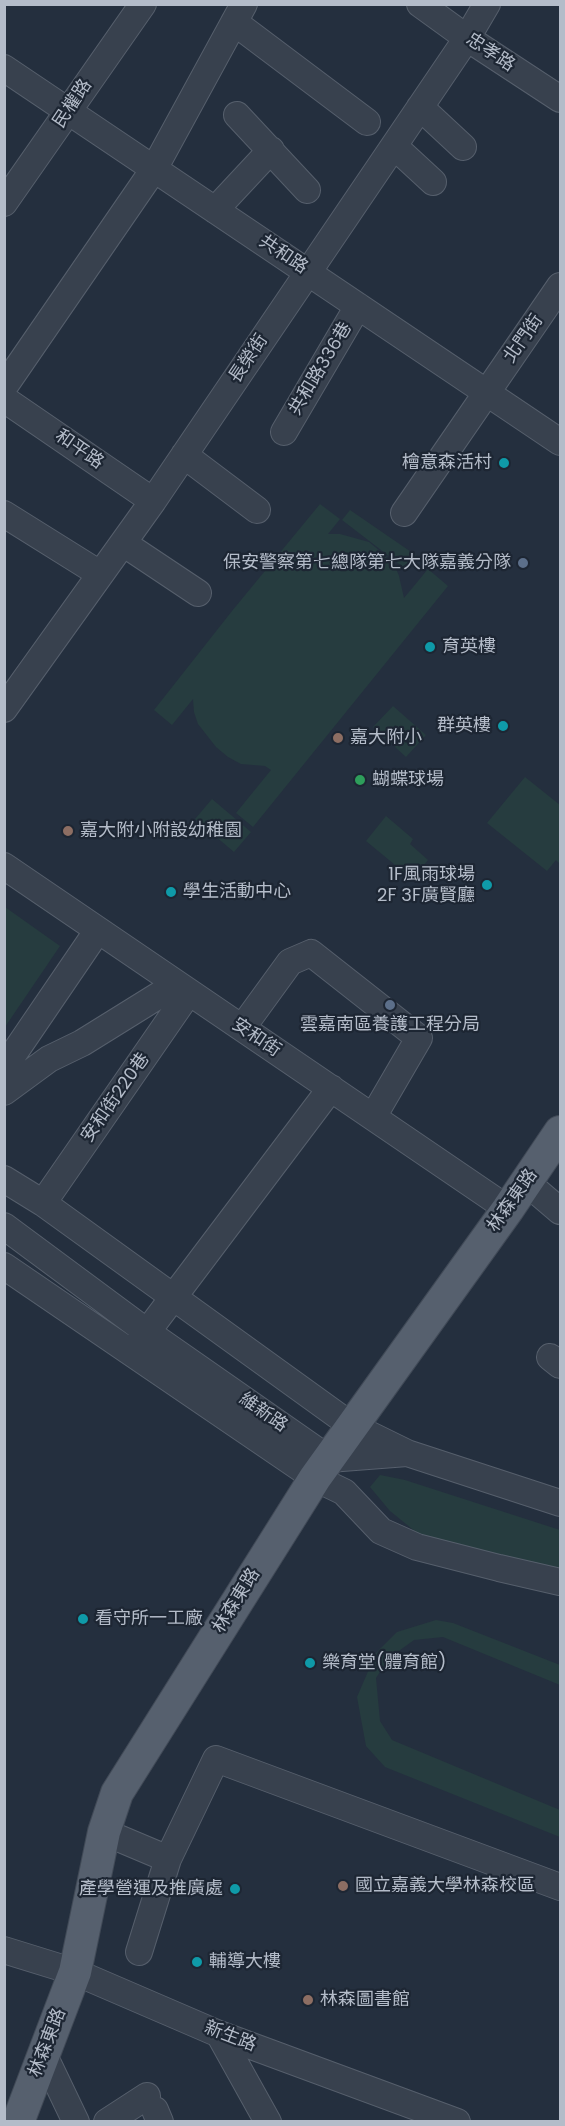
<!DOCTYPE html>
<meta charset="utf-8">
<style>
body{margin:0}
#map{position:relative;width:565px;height:2126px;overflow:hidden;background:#242f3e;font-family:Poppins,sans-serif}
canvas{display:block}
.frame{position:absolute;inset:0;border:6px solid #b4bcc9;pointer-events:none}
</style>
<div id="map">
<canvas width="565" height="2126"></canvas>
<div class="frame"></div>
</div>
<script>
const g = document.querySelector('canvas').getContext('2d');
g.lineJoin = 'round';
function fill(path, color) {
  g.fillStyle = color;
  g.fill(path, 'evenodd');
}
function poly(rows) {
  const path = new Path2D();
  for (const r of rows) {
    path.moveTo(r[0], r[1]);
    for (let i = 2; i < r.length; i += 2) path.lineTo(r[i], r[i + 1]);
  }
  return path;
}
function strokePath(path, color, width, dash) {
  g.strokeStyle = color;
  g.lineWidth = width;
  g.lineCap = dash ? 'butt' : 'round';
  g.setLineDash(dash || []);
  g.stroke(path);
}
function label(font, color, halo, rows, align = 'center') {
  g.font = font + ' Poppins,"Noto Sans TC",sans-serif';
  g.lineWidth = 4.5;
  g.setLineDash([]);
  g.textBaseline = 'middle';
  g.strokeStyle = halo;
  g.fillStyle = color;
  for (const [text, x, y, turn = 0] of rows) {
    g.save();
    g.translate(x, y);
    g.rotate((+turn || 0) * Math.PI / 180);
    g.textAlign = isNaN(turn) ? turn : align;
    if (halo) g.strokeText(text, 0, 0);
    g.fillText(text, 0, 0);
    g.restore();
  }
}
fill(poly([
 [320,504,340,519,328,534,340,534,369,542,386,556,395,566,399,576,404,598,428,569,448,586,253,827,236,813,271,770,265,766,241,764,228,757,216,747,198,724,194,712,193,699,172,725,154,710,232,611],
 [350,510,417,556,407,570,342,520],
 [393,706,426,735,406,757,373,727],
 [525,777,560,805,560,864,556,860,547,871,487,823],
 [212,799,251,832,234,852,195,819],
 [386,816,413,839,410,844,428,860,412,879,366,841],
 [5,907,60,946,5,1027],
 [380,1475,405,1480,560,1530,560,1570,422,1537,390,1511,370,1487],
 [436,1620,453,1623,560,1665,560,1685,443,1637,414,1640,389,1658,376,1678,380,1721,392,1740,560,1810,560,1837,385,1767,366,1746,357,1697,376,1653,397,1632]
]), '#263c3f');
const minor = poly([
 [420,4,467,38,560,99],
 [234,22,367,122],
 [4,68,560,442],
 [420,107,463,147],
 [237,115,307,190],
 [394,146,433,182],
 [4,203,143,4],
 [215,210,271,150],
 [4,387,154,169,244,4],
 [4,399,153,501],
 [284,432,358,306],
 [184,455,257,510],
 [404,513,560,286],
 [4,514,100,574],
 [123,543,198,593],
 [4,709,153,501,467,38,487,4],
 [4,866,508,1209],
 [242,1028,290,962,311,953,419,1038,373,1117],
 [4,1068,98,930],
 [4,1092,49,1059,82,1043,177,984],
 [4,1179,43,1203,352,1426,407,1453],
 [526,1182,560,1211],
 [43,1203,189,992],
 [4,1226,147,1332,329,1459,407,1453,560,1503],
 [4,1266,315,1478,344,1492,381,1531,417,1547,499,1568,560,1582],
 [138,1344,331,1088],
 [550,1357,560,1365],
 [104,1832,168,1859],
 [4,1950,75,1972,219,2034,457,2122],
 [139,1952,168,1859,216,1759,560,1887],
 [219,2034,268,2122],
 [43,2053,76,2122],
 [155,2110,160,2122],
 [107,2122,147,2096]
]);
const major = poly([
 [18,2122,75,1972,104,1832,117,1793,315,1478,508,1209,560,1132]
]);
strokePath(minor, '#565f6c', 28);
strokePath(major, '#414a57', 34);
strokePath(minor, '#38414e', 26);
strokePath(major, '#56606e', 32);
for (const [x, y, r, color] of [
 [504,463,6,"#0f9aa8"],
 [523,563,6,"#5c6f8a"],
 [430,647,6,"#0f9aa8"],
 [503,726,6,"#0f9aa8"],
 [338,738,6,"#8d6e63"],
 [360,780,6,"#2e9e5b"],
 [68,831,6,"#8d6e63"],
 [487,885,6,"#0f9aa8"],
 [171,892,6,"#0f9aa8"],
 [390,1005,6,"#5c6f8a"],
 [83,1619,6,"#0f9aa8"],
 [310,1663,6,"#0f9aa8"],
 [343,1886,6,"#8d6e63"],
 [235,1889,6,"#0f9aa8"],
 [197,1962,6,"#0f9aa8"],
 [308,2000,6,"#8d6e63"]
]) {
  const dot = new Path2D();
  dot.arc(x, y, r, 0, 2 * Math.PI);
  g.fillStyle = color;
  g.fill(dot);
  strokePath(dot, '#1d2633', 2);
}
label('18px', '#b4bcc9', '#1d2633', [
 ["忠孝路",490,53,33],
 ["民權路",73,104,-56],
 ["共和路",283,255,34],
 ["北門街",524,339,-55],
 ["長榮街",249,359,-56],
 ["共和路336巷",321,369,-59],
 ["和平路",79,450,35],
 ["安和街",256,1038,34],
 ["安和街220巷",116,1098,-55],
 ["林森東路",513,1201,-55],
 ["維新路",263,1413,35],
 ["林森東路",237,1601,-58],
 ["新生路",230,2037,21],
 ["林森東路",48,2043,-69]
]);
label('18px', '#b4bcc9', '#1d2633', [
 ["檜意森活村",492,463,"right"],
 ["保安警察第七總隊第七大隊嘉義分隊",511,563,"right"],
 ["育英樓",442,647],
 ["群英樓",491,726,"right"],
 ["嘉大附小",350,738],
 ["蝴蝶球場",372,780],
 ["嘉大附小附設幼稚園",80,831],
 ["1F風雨球場",475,875,"right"],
 ["2F 3F廣賢廳",475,896,"right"],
 ["學生活動中心",183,892],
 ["雲嘉南區養護工程分局",390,1025,"center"],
 ["看守所一工廠",95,1619],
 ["樂育堂(體育館)",322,1663],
 ["國立嘉義大學林森校區",355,1886],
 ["產學營運及推廣處",223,1889,"right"],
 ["輔導大樓",209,1962],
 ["林森圖書館",320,2000]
], 'left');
</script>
